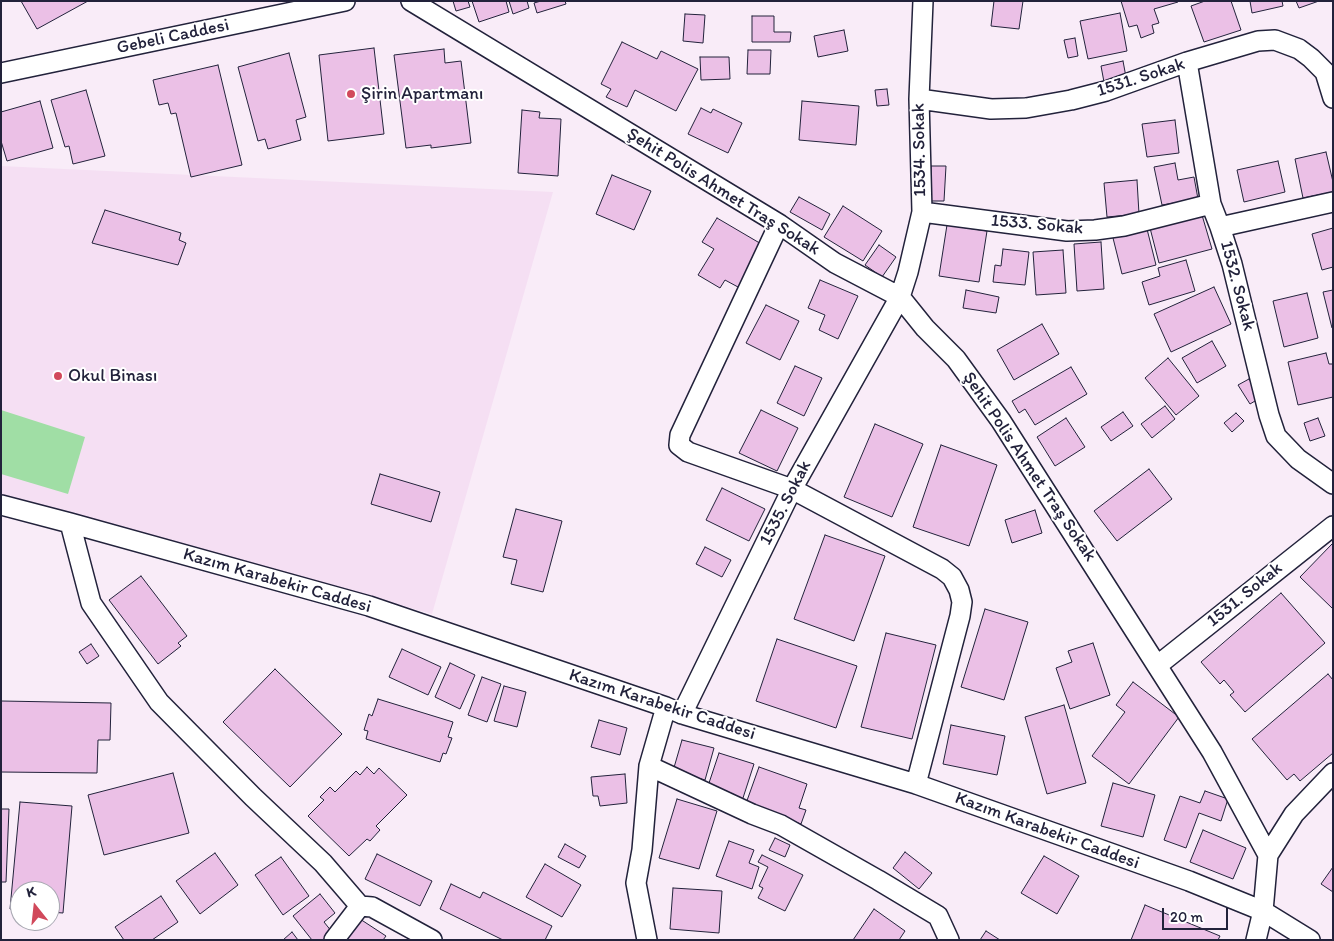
<!DOCTYPE html>
<meta charset="utf-8">
<style>
body{margin:0}
#map{position:relative;width:1334px;height:941px;overflow:hidden;background:#f9ecf8;font-family:Itim,sans-serif}
canvas{display:block}
.frame{position:absolute;inset:0;border:2px solid #22223b;pointer-events:none}
.north{position:absolute;left:10px;top:881px;width:50px;height:50px;box-sizing:border-box;background:#fff;border:1px solid #a7a7b1;border-radius:50%;rotate:344deg;font-size:14px;font-weight:700;line-height:20px;text-align:center;color:#22223b}
.north::after{content:'';display:block;margin:auto;width:18px;height:22px;background:#d1495b;clip-path:polygon(50% 0,100% 100%,50% 72%,0 100%)}
.scale{position:absolute;left:1162px;top:908px;width:66px;height:22px;box-sizing:border-box;border:2px solid #22223b;border-top:0;padding-left:6px;font-size:15px;line-height:18px;white-space:nowrap;color:#22223b;-webkit-text-stroke:4px #fff;paint-order:stroke}
</style>
<div id="map">
<canvas width="1334" height="941"></canvas>
<div class="frame"></div>
<div class="north">K</div>
<div class="scale">20 m</div>
</div>
<script>
const g = document.querySelector('canvas').getContext('2d');
g.lineJoin = 'round';
function fill(path, color) {
  g.fillStyle = color;
  g.fill(path, 'evenodd');
}
function poly(rows) {
  const path = new Path2D();
  for (const r of rows) {
    path.moveTo(r[0], r[1]);
    for (let i = 2; i < r.length; i += 2) path.lineTo(r[i], r[i + 1]);
  }
  return path;
}
function strokePath(path, color, width, dash) {
  g.strokeStyle = color;
  g.lineWidth = width;
  g.lineCap = dash ? 'butt' : 'round';
  g.setLineDash(dash || []);
  g.stroke(path);
}
function label(font, color, halo, rows, align = 'center') {
  g.font = font + ' Itim,sans-serif';
  g.lineWidth = 4;
  g.setLineDash([]);
  g.textBaseline = 'middle';
  g.strokeStyle = halo;
  g.fillStyle = color;
  for (const [text, x, y, turn = 0] of rows) {
    g.save();
    g.translate(x, y);
    g.rotate((+turn || 0) * Math.PI / 180);
    g.textAlign = isNaN(turn) ? turn : align;
    if (halo) g.strokeText(text, 0, 0);
    g.fillText(text, 0, 0);
    g.restore();
  }
}
fill(poly([
 [1,166,553,192,432,614,1,494]
]), '#f5dff3');
fill(poly([
 [1,410,85,437,68,494,1,474]
]), '#a0dea5');
const building = poly([
 [21,1,88,1,37,29,21,1],
 [453,1,468,1,470,7,456,11,453,1],
 [472,1,506,1,509,12,479,22,472,1],
 [509,1,527,1,529,8,513,14,509,1],
 [541,1,565,1,566,4,537,13,534,3,541,1],
 [994,1,1023,1,1019,29,991,26,994,1],
 [1121,1,1178,1,1178,2,1154,9,1159,23,1152,25,1154,33,1141,38,1137,25,1129,27,1121,1],
 [1205,1,1231,1,1241,30,1204,42,1191,6,1205,1],
 [1250,1,1282,1,1283,6,1252,13,1250,1],
 [1296,1,1319,1,1299,8,1296,1],
 [1120,13,1127,51,1088,59,1080,21,1120,13],
 [685,14,705,15,703,43,683,41,685,14],
 [752,16,774,16,774,32,791,32,790,42,752,42,752,16],
 [844,30,848,51,818,57,814,36,844,30],
 [1075,38,1078,56,1068,58,1064,40,1075,38],
 [622,42,657,59,661,51,698,69,676,111,635,90,627,107,606,97,611,89,601,84,622,42],
 [374,48,384,134,328,141,319,55,374,48],
 [444,49,445,63,461,61,471,143,431,148,431,145,406,148,394,55,444,49],
 [748,50,771,50,770,74,747,74,748,50],
 [289,53,306,117,296,120,301,140,268,149,265,139,258,141,238,67,289,53],
 [700,57,729,57,730,79,701,80,700,57],
 [1123,61,1126,77,1104,82,1101,66,1123,61],
 [218,65,242,165,191,177,176,113,171,114,168,103,159,105,153,80,218,65],
 [887,89,889,105,877,106,875,90,887,89],
 [86,90,105,156,73,164,69,146,65,147,51,100,86,90],
 [40,101,53,148,7,161,1,141,1,112,40,101],
 [802,101,859,106,856,145,799,140,802,101],
 [701,108,711,113,713,109,742,123,728,153,688,134,701,108],
 [522,110,540,112,539,118,561,119,558,176,518,173,522,110],
 [1175,120,1179,153,1147,157,1142,124,1175,120],
 [1326,152,1333,182,1333,192,1303,198,1295,159,1326,152],
 [1278,161,1285,192,1244,202,1237,170,1278,161],
 [1175,163,1178,180,1194,177,1198,199,1162,205,1154,167,1175,163],
 [931,166,946,166,944,201,930,201,931,166],
 [612,175,651,191,634,230,596,214,612,175],
 [1137,180,1139,214,1107,217,1104,183,1137,180],
 [799,197,830,214,822,230,790,212,799,197],
 [843,206,882,231,863,261,824,237,843,206],
 [105,210,181,233,179,240,186,243,178,265,92,243,105,210],
 [1202,215,1212,249,1159,263,1150,228,1202,215],
 [717,218,763,245,738,287,725,280,720,288,698,275,714,249,702,242,717,218],
 [947,225,987,231,979,282,939,276,947,225],
 [1146,225,1156,265,1122,274,1112,234,1146,225],
 [1333,228,1333,267,1322,270,1312,234,1333,228],
 [1101,242,1104,289,1077,291,1074,244,1101,242],
 [879,245,896,257,882,277,865,265,879,245],
 [1003,249,1029,252,1025,285,993,282,995,265,1001,266,1003,249],
 [1063,250,1066,293,1036,295,1033,252,1063,250],
 [1186,260,1195,291,1149,305,1142,282,1160,276,1158,268,1186,260],
 [820,280,858,296,838,339,819,330,825,315,808,308,820,280],
 [1214,287,1231,324,1171,352,1154,314,1214,287],
 [966,290,999,297,996,313,963,308,966,290],
 [1333,290,1333,328,1332,328,1323,292,1333,290],
 [1307,293,1318,338,1284,347,1273,301,1307,293],
 [766,305,799,321,780,360,746,343,766,305],
 [1042,324,1059,354,1014,380,997,350,1042,324],
 [1212,341,1226,366,1197,383,1182,358,1212,341],
 [1326,353,1329,364,1333,364,1333,397,1298,405,1288,362,1326,353],
 [1168,358,1199,396,1176,415,1145,378,1168,358],
 [795,366,822,378,804,416,777,403,795,366],
 [1071,367,1087,394,1035,425,1025,409,1019,413,1012,401,1071,367],
 [1249,379,1260,398,1250,404,1238,385,1249,379],
 [1165,406,1175,419,1152,438,1141,424,1165,406],
 [761,410,798,428,777,471,739,453,761,410],
 [1123,412,1133,426,1111,441,1101,427,1123,412],
 [1236,413,1244,421,1232,432,1224,423,1236,413],
 [1066,418,1085,447,1055,466,1037,437,1066,418],
 [1318,418,1325,436,1310,441,1304,423,1318,418],
 [875,424,923,444,892,517,844,497,875,424],
 [941,445,997,465,969,546,913,527,941,445],
 [1149,469,1172,499,1117,541,1094,511,1149,469],
 [380,474,440,492,431,522,371,504,380,474],
 [722,488,765,509,749,541,706,520,722,488],
 [516,509,562,521,543,592,511,584,517,560,503,557,516,509],
 [1035,510,1042,533,1012,543,1005,520,1035,510],
 [825,535,885,556,854,641,794,619,825,535],
 [1333,543,1333,609,1300,577,1333,543],
 [705,547,731,560,722,577,696,564,705,547],
 [141,576,187,636,178,643,181,646,158,664,109,600,141,576],
 [1281,593,1325,643,1245,712,1230,695,1234,692,1224,680,1220,684,1201,662,1281,593],
 [985,609,1028,622,1004,700,961,687,985,609],
 [886,633,936,645,912,739,861,727,886,633],
 [777,639,857,666,836,728,756,701,777,639],
 [1093,643,1110,695,1070,709,1056,668,1072,662,1068,651,1093,643],
 [91,644,99,656,87,664,79,652,91,644],
 [402,649,441,667,428,695,389,677,402,649],
 [450,663,475,675,460,709,435,697,450,663],
 [275,669,342,734,290,787,223,722,275,669],
 [1328,674,1333,680,1333,753,1300,781,1294,774,1287,780,1252,739,1328,674],
 [482,677,501,684,487,722,468,715,482,677],
 [1133,682,1179,717,1129,784,1092,756,1125,712,1116,705,1133,682],
 [504,686,526,692,517,727,494,721,504,686],
 [378,699,453,722,448,737,452,738,446,754,443,753,440,762,366,739,368,731,364,730,369,714,372,716,378,699],
 [1,701,111,703,110,740,98,740,97,773,1,772,1,701],
 [1064,705,1086,783,1047,794,1025,717,1064,705],
 [599,720,627,728,620,755,591,747,599,720],
 [951,725,1005,736,997,775,943,764,951,725],
 [682,740,714,748,705,780,673,771,682,740],
 [719,753,754,764,742,801,707,789,719,753],
 [367,767,374,774,379,768,407,795,376,826,380,830,370,841,367,839,349,856,308,816,324,800,320,797,330,787,335,792,356,771,360,775,367,767],
 [759,767,807,784,799,808,806,810,801,824,787,819,744,809,759,767],
 [173,773,189,833,104,855,88,795,173,773],
 [625,774,627,803,600,806,598,796,593,796,591,777,625,774],
 [1113,783,1155,795,1143,837,1101,826,1113,783],
 [1205,791,1228,799,1221,821,1199,813,1186,848,1164,840,1180,796,1200,803,1205,791],
 [677,799,717,811,699,869,659,858,677,799],
 [20,802,72,806,63,913,50,912,50,891,20,891,20,910,10,909,20,802],
 [1,809,9,809,6,882,1,882,1,809],
 [1203,830,1246,848,1233,879,1190,862,1203,830],
 [775,838,790,845,785,857,769,850,775,838],
 [729,841,754,850,749,863,759,867,752,889,716,876,729,841],
 [565,844,586,856,579,868,558,857,565,844],
 [905,852,932,873,919,889,893,868,905,852],
 [215,853,238,885,200,914,176,881,215,853],
 [377,854,432,881,420,906,365,879,377,854],
 [762,855,803,875,785,911,758,898,763,888,759,886,768,867,758,862,762,855],
 [1044,856,1079,876,1057,914,1021,893,1044,856],
 [281,857,309,896,283,915,255,875,281,857],
 [545,864,581,885,562,917,526,897,545,864],
 [1333,867,1333,892,1321,884,1333,867],
 [451,884,480,898,483,892,552,926,545,940,503,940,440,909,451,884],
 [673,888,722,891,719,933,670,929,673,888],
 [320,894,335,913,324,922,332,932,323,940,312,940,293,916,320,894],
 [161,896,178,922,152,940,124,940,115,927,161,896],
 [1145,905,1220,936,1218,940,1131,940,1145,905],
 [874,909,905,931,899,940,853,940,874,909],
 [360,919,386,936,383,940,346,940,360,919],
 [986,931,1000,940,980,940,986,931],
 [292,932,298,940,283,940,292,932]
]);
fill(building, '#ebc0e6');
strokePath(building, '#22223b', 1);
const minor = poly([
 [411,1,779,224,835,263,900,297,925,328,956,359,1001,421,1212,752,1268,855],
 [1187,62,1211,204,1220,227,1232,264,1269,415,1276,436,1298,459,1333,484],
 [1,73,345,1],
 [919,99,991,109,1026,108,1071,100,1106,91,1187,62,1258,41,1275,40,1299,49,1311,58,1325,72,1333,98],
 [922,212,1067,231,1095,230,1124,226,1211,204],
 [779,224,680,435,679,445,688,452,792,489,942,569,952,577,959,590,962,602,960,616,916,784],
 [1220,227,1333,202],
 [1,505,70,523,369,606,666,707,682,714,916,784,1189,881,1263,911,1310,940],
 [70,523,91,603,159,702,253,797,323,863,360,906,372,907,432,940],
 [1158,665,1333,526],
 [682,714,792,489,900,297,908,272,922,212,919,99,923,1],
 [649,766,752,814,781,825,878,880,938,916,949,940],
 [334,940,360,906],
 [647,940,636,883,642,850,649,766,666,707],
 [1256,940,1263,911,1268,855,1294,814,1333,773]
]);
strokePath(minor, '#22223b', 22);
strokePath(minor, '#fff', 19);
for (const [x, y, r, color] of [
 [351,94,5,"#d1495b"],
 [58,376,5,"#d1495b"]
]) {
  const dot = new Path2D();
  dot.arc(x, y, r, 0, 2 * Math.PI);
  g.fillStyle = color;
  g.fill(dot);
  strokePath(dot, '#fff', 2);
}
label('18px', '#22223b', '#fff', [
 ["Gebeli Caddesi",173,37,-12],
 ["1531. Sokak",1141,78,-18],
 ["1534. Sokak",920,150,-91],
 ["Şehit Polis Ahmet Traş Sokak",723,192,32],
 ["1533. Sokak",1037,225,5],
 ["1532. Sokak",1237,286,75],
 ["Şehit Polis Ahmet Traş Sokak",1029,467,56],
 ["1535. Sokak",786,503,-63],
 ["Kazım Karabekir Caddesi",277,581,16],
 ["1531. Sokak",1245,595,-39],
 ["Kazım Karabekir Caddesi",662,705,18],
 ["Kazım Karabekir Caddesi",1047,831,20]
]);
label('18px', '#22223b', '#fff', [
 ["Şirin Apartmanı",361,94],
 ["Okul Binası",68,376]
], 'left');
</script>
